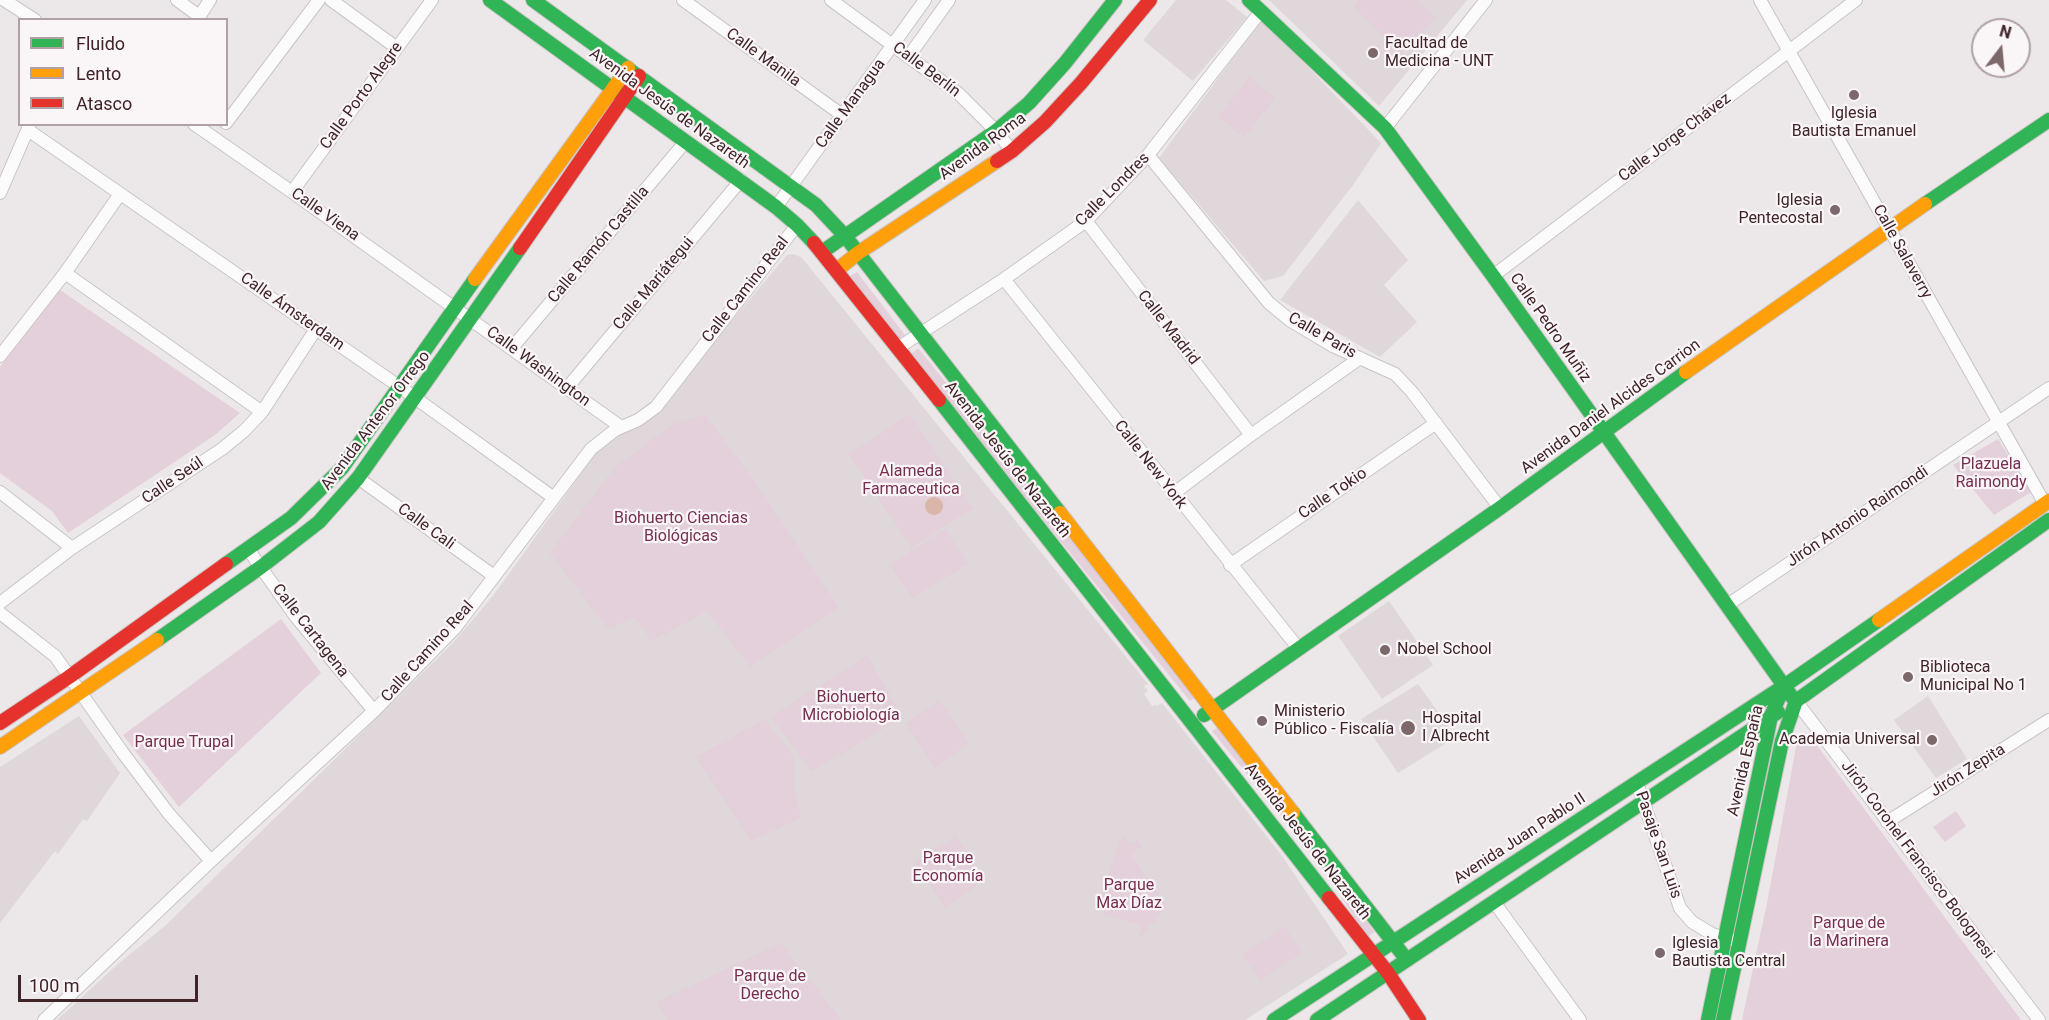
<!DOCTYPE html>
<meta charset="utf-8">
<style>
body{margin:0}
#map{position:relative;width:2049px;height:1020px;overflow:hidden;background:#ece7e8;font-family:Roboto,sans-serif}
canvas{display:block}
.legend{position:absolute;left:18px;top:18px;width:210px;height:108px;box-sizing:border-box;background:#faf5f7;border:2px solid #afa1a4;margin:0;padding:8px 10px;list-style:none;font-size:18px;color:#3f2428}
.legend li{display:flex;align-items:center;gap:12px;height:30px}
.legend b{width:30px;border:2px solid #afa1a4}
.north{position:absolute;left:1971px;top:18px;width:60px;height:60px;box-sizing:border-box;background:#faf5f7;border:2px solid #afa1a4;border-radius:50%;rotate:16deg;font-size:16px;font-weight:700;line-height:24px;text-align:center;color:#3f2428}
.north::after{content:'';display:block;margin:auto;width:21px;height:27px;background:#7c686b;clip-path:polygon(50% 0,100% 100%,50% 72%,0 100%)}
.scale{position:absolute;left:18px;top:975px;width:180px;height:27px;box-sizing:border-box;border:3px solid #3f2428;border-top:0;padding-left:8px;font-size:18px;line-height:21px;white-space:nowrap;color:#3f2428;-webkit-text-stroke:4px #faf5f7;paint-order:stroke}
</style>
<div id="map">
<canvas width="2049" height="1020"></canvas>
<ul class="legend">
<li><b style="height:8px;background:#30b455"></b>Fluido</li>
<li><b style="height:8px;background:#ff9f0a"></b>Lento</li>
<li><b style="height:8px;background:#e5322d"></b>Atasco</li>
</ul>
<div class="north">N</div>
<div class="scale">100 m</div>
</div>
<script>
const g = document.querySelector('canvas').getContext('2d');
g.lineJoin = 'round';
function fill(path, color) {
  g.fillStyle = color;
  g.fill(path, 'evenodd');
}
function poly(rows) {
  const path = new Path2D();
  for (const r of rows) {
    if (r.length === 3) {
      path.moveTo(r[0] + r[2], r[1]);
      path.arc(r[0], r[1], r[2], 0, 2 * Math.PI);
      continue;
    }
    path.moveTo(r[0], r[1]);
    for (let i = 2; i < r.length; i += 2) path.lineTo(r[i], r[i + 1]);
  }
  return path;
}
function strokePath(path, color, width, dash) {
  g.strokeStyle = color;
  g.lineWidth = width;
  g.lineCap = dash ? 'butt' : 'round';
  g.setLineDash(dash || []);
  g.stroke(path);
}
function label(font, color, halo, rows, align = 'center') {
  g.font = font + ' Roboto,sans-serif';
  g.lineWidth = 4.5;
  g.setLineDash([]);
  g.textBaseline = 'middle';
  g.strokeStyle = halo;
  g.fillStyle = color;
  for (const [text, x, y, turn = 0] of rows) {
    g.save();
    g.translate(x, y);
    g.rotate((+turn || 0) * Math.PI / 180);
    g.textAlign = isNaN(turn) ? turn : align;
    if (halo) g.strokeText(text, 0, 0);
    g.fillText(text, 0, 0);
    g.restore();
  }
}
fill(poly([
 [1176,0,1226,0,1247,17,1193,81,1143,40],
 [1269,0,1467,0,1379,106],
 [1262,19,1381,143,1353,185,1283,276,1264,281,1159,158],
 [1358,200,1408,260,1384,285,1417,322,1380,357,1280,300],
 [794,254,802,258,1148,684,1144,686,1148,691,1144,694,1152,706,1155,705,1157,706,1162,703,1282,856,1348,954,1245,1020,57,1020,118,964,166,925,452,644,493,596,603,443,680,382,787,255],
 [1389,601,1433,665,1382,699,1338,636],
 [1418,684,1456,737,1398,773,1361,719],
 [1928,696,1967,759,1936,778,1894,720],
 [79,716,120,773,87,821,83,819,58,854,55,851,0,923,0,767]
]), '#dfd7d9');
fill(poly([
 [1358,0,1417,0,1436,18,1401,53,1353,6],
 [1249,77,1275,98,1244,137,1218,117],
 [857,272,905,335,897,340,850,276],
 [60,290,240,413,215,435,68,533,52,511,0,473,0,367],
 [918,348,1199,695,1190,701,910,355],
 [910,414,973,508,912,548,849,454],
 [705,415,756,483,839,607,750,667,707,611,652,641,635,618,608,629,550,553,615,467,673,424],
 [1998,439,2031,492,1994,515,1953,465],
 [945,529,968,564,912,598,890,565],
 [281,619,321,673,179,807,123,735],
 [867,655,902,717,812,772,771,717],
 [939,700,969,743,935,768,906,724],
 [765,719,794,757,794,787,801,818,751,841,696,757],
 [1221,726,1299,824,1291,828,1212,731],
 [1813,740,2021,1020,1742,1020,1767,903,1797,742],
 [1956,811,1966,826,1945,842,1933,827],
 [956,836,984,880,945,907,914,861],
 [1124,836,1130,844,1137,840,1141,847,1131,854,1167,906,1139,939,1142,926,1104,914,1100,900,1119,842],
 [1311,840,1374,932,1368,937,1306,844],
 [1284,926,1302,953,1260,981,1242,954],
 [781,943,841,1020,668,1020,656,1002]
]), '#e4d0db');
fill(poly([
 [934,506,9]
]), '#d9b6a9');
const street = poly([
 [4,0,35,20],
 [177,0,199,16],
 [331,0,397,48],
 [683,0,842,115],
 [831,0,958,93,996,131,1012,151],
 [1760,0,2045,504],
 [197,20,210,0],
 [909,56,949,0],
 [226,123,319,0],
 [194,124,292,192,621,427],
 [1385,128,1486,0],
 [28,130,400,387,554,498],
 [1148,155,1269,303,1291,321,1333,346,1395,374,1412,392,1500,508],
 [292,192,432,0],
 [0,193,30,124],
 [776,207,925,0],
 [1086,221,1251,435],
 [65,273,262,412],
 [1493,276,1856,0],
 [1004,279,1299,649],
 [512,348,686,141],
 [898,348,1004,279,1086,221,1148,155,1261,11],
 [0,356,65,273,120,194],
 [567,388,741,180],
 [358,478,494,576],
 [0,492,72,548],
 [1173,494,1251,435,1360,358],
 [248,549,296,617,374,711],
 [1230,565,1436,423],
 [0,603,72,548,222,449,244,431,262,412,316,329],
 [1726,606,2049,388],
 [0,613,55,656,123,753,169,814,211,861],
 [1796,701,2039,1020],
 [1637,783,1680,908,1692,922,1712,934,1732,940],
 [1887,822,2049,720],
 [1494,902,1580,1020],
 [44,1020,211,861,374,711,455,628,591,449,615,430,638,420,656,407,797,225]
]);
const fast = poly([
 [490,0,776,207,797,225,814,243],
 [533,0,816,205,845,236,1060,513],
 [1249,0,1385,128,1493,276,1792,697],
 [1925,204,2049,120],
 [822,252,996,131,1029,103,1065,63,1115,0],
 [939,400,1329,898],
 [226,564,291,518,342,468,475,279],
 [157,640,261,567,319,522,358,478,520,248],
 [1204,715,1500,508,1686,372],
 [1293,813,1407,960],
 [1274,1020,1784,686],
 [1317,1020,1778,712],
 [1708,1020,1771,716,1784,686,1879,620],
 [1723,1020,1782,741,1796,701,2049,520]
]);
const slow = poly([
 [837,270,858,253,997,161],
 [475,279,628,68],
 [1686,372,1925,204],
 [1060,513,1293,813],
 [1879,620,2049,501],
 [0,747,157,640]
]);
const jam = poly([
 [997,161,1012,151,1045,122,1081,83,1150,0],
 [814,243,939,400],
 [520,248,639,76],
 [0,723,69,677,226,564],
 [1329,898,1388,973,1419,1020]
]);
strokePath(street, '#c9c4c5', 14);
strokePath(fast, '#cac4c5', 16);
strokePath(slow, '#cac4c5', 16);
strokePath(jam, '#cac4c5', 16);
strokePath(street, '#fcfbfc', 12);
strokePath(fast, '#30b455', 14);
strokePath(slow, '#ff9f0a', 14);
strokePath(jam, '#e5322d', 14);
for (const [x, y, r, color] of [
 [1373,53,6,"#7c686b"],
 [1854,95,6,"#7c686b"],
 [1835,210,6,"#7c686b"],
 [1385,650,6,"#7c686b"],
 [1908,677,6,"#7c686b"],
 [1262,721,6,"#7c686b"],
 [1408,728,8,"#7c686b"],
 [1932,740,6,"#7c686b"],
 [1660,953,6,"#7c686b"]
]) {
  const dot = new Path2D();
  dot.arc(x, y, r, 0, 2 * Math.PI);
  g.fillStyle = color;
  g.fill(dot);
  strokePath(dot, '#faf5f7', 2);
}
label('16px', '#3f2428', '#faf5f7', [
 ["Facultad de",1385,44],
 ["Medicina - UNT",1385,62],
 ["Iglesia",1854,114,"center"],
 ["Bautista Emanuel",1854,132,"center"],
 ["Iglesia",1823,201,"right"],
 ["Pentecostal",1823,219,"right"],
 ["Nobel School",1397,650],
 ["Biblioteca",1920,668],
 ["Municipal No 1",1920,686],
 ["Ministerio",1274,712],
 ["Público - Fiscalía",1274,730],
 ["Hospital",1422,719],
 ["I Albrecht",1422,737],
 ["Academia Universal",1920,740,"right"],
 ["Iglesia",1672,944],
 ["Bautista Central",1672,962]
], 'left');
label('16px', '#3f2428', '#faf5f7', [
 ["Calle Manila",763,58,36],
 ["Calle Berlín",926,70,37],
 ["Calle Porto Alegre",362,96,-54],
 ["Calle Managua",851,104,-54],
 ["Avenida Jesús de Nazareth",669,109,36],
 ["Calle Jorge Chávez",1675,138,-37],
 ["Avenida Roma",983,147,-36],
 ["Calle Londres",1113,190,-45],
 ["Calle Viena",325,215,35],
 ["Calle Ramón Castilla",599,245,-50],
 ["Calle Salaverry",1902,252,61],
 ["Calle Mariátegui",654,284,-50],
 ["Calle Camino Real",746,290,-52],
 ["Calle Ámsterdam",292,312,35],
 ["Calle Madrid",1168,328,52],
 ["Calle Pedro Muñiz",1550,328,55],
 ["Calle Paris",1322,336,30],
 ["Calle Washington",538,367,36],
 ["Avenida Daniel Alcides Carrion",1611,407,-36],
 ["Avenida Antenor Orrego",376,421,-53],
 ["Avenida Jesús de Nazareth",1007,460,52],
 ["Calle New York",1150,465,52],
 ["Calle Seúl",173,481,-34],
 ["Calle Tokio",1333,494,-34],
 ["Jirón Antonio Raimondi",1858,517,-34],
 ["Calle Cali",426,527,36],
 ["Calle Cartagena",310,631,52],
 ["Calle Camino Real",428,652,-48],
 ["Avenida España",1746,761,-77],
 ["Jirón Zepita",1968,771,-32],
 ["Avenida Juan Pablo II",1520,839,-33],
 ["Avenida Jesús de Nazareth",1307,842,52],
 ["Pasaje San Luis",1658,845,71],
 ["Jirón Coronel Francisco Bolognesi",1917,860,53]
]);
label('16px', '#762e51', '#faf5f7', [
 ["Plazuela",1991,465],
 ["Raimondy",1991,483],
 ["Alameda",911,472],
 ["Farmaceutica",911,490],
 ["Biohuerto Ciencias",681,519],
 ["Biológicas",681,537],
 ["Biohuerto",851,698],
 ["Microbiología",851,716],
 ["Parque Trupal",184,743],
 ["Parque",948,859],
 ["Economía",948,877],
 ["Parque",1129,886],
 ["Max Díaz",1129,904],
 ["Parque de",1849,924],
 ["la Marinera",1849,942],
 ["Parque de",770,977],
 ["Derecho",770,995]
]);
</script>
